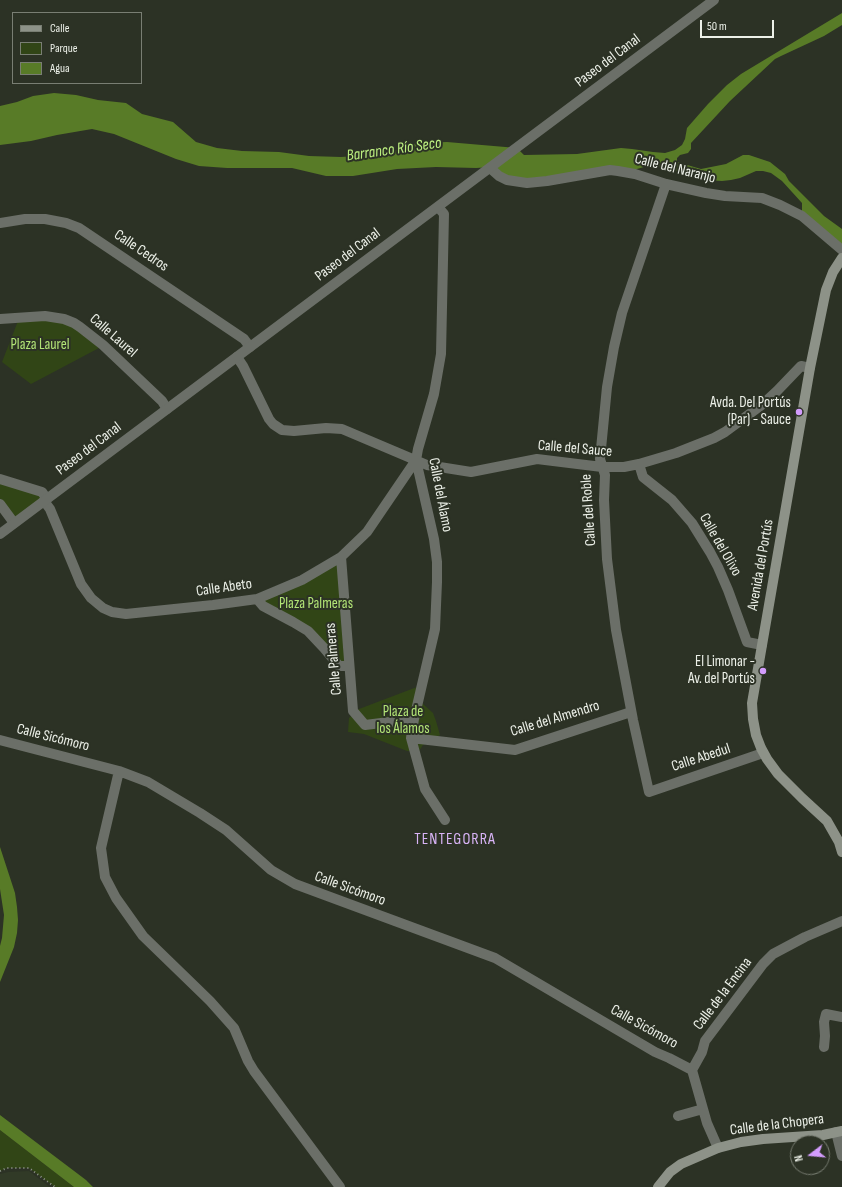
<!DOCTYPE html>
<meta charset="utf-8">
<style>
body{margin:0}
#map{position:relative;width:842px;height:1187px;overflow:hidden;background:#2c3225;font-family:"Sofia Sans Condensed",sans-serif}
canvas{display:block}
.legend{position:absolute;left:12px;top:12px;width:130px;height:72px;box-sizing:border-box;background:#2c3225;border:1px solid #797e73;margin:0;padding:5px 7px;list-style:none;font-size:12px;color:#ecf0e8}
.legend li{display:flex;align-items:center;gap:8px;height:20px}
.legend b{width:20px;border:1px solid #797e73}
.north{position:absolute;left:790px;top:1135px;width:40px;height:40px;box-sizing:border-box;background:#2c3225;border:1px solid #797e73;border-radius:50%;rotate:254deg;font-size:11px;font-weight:700;line-height:16px;text-align:center;color:#ecf0e8}
.north::after{content:'';display:block;margin:auto;width:14px;height:18px;background:#d39cfd;clip-path:polygon(50% 0,100% 100%,50% 72%,0 100%)}
.scale{position:absolute;left:700px;top:20px;width:74px;height:18px;box-sizing:border-box;border:2px solid #ecf0e8;border-top:0;padding-left:5px;font-size:12px;line-height:14px;white-space:nowrap;color:#ecf0e8;-webkit-text-stroke:3px #2c3225;paint-order:stroke}
</style>
<div id="map">
<canvas width="842" height="1187"></canvas>
<ul class="legend">
<li><b style="height:5px;background:#8d9288"></b>Calle</li>
<li><b style="height:11px;background:#314516"></b>Parque</li>
<li><b style="height:11px;background:#587b27"></b>Agua</li>
</ul>
<div class="north">N</div>
<div class="scale">50 m</div>
</div>
<script>
const g = document.querySelector('canvas').getContext('2d');
g.lineJoin = 'round';
function fill(path, color) {
  g.fillStyle = color;
  g.fill(path, 'evenodd');
}
function poly(rows) {
  const path = new Path2D();
  for (const r of rows) {
    path.moveTo(r[0], r[1]);
    for (let i = 2; i < r.length; i += 2) path.lineTo(r[i], r[i + 1]);
  }
  return path;
}
function strokePath(path, color, width, dash) {
  g.strokeStyle = color;
  g.lineWidth = width;
  g.lineCap = dash ? 'butt' : 'round';
  g.setLineDash(dash || []);
  g.stroke(path);
}
function label(font, color, halo, rows, align = 'center') {
  g.font = font + ' "Sofia Sans Condensed",sans-serif';
  g.lineWidth = 4;
  g.setLineDash([]);
  g.textBaseline = 'middle';
  g.strokeStyle = halo;
  g.fillStyle = color;
  for (const [text, x, y, turn = 0] of rows) {
    g.save();
    g.translate(x, y);
    g.rotate((+turn || 0) * Math.PI / 180);
    g.textAlign = isNaN(turn) ? turn : align;
    if (halo) g.strokeText(text, 0, 0);
    g.fillText(text, 0, 0);
    g.restore();
  }
}
fill(poly([
 [29,1171,50,1187,0,1187,0,1174,8,1172]
]), '#313a27');
fill(poly([
 [64,319,99,348,31,384,2,362,18,321],
 [0,479,47,499,14,523,0,504],
 [341,557,349,666,339,666,324,648,257,599],
 [417,687,422,703,433,713,436,721,440,735,428,743,423,745,419,751,407,751,364,734,348,732,349,718,359,709],
 [0,1130,74,1187,55,1187,29,1168,7,1168,0,1171]
]), '#314516');
fill(poly([
 [842,13,842,25,824,36,781,56,775,59,730,101,691,143,691,149,688,153,680,155,677,158,677,162,701,169,726,164,743,155,749,155,770,162,785,174,789,181,824,216,842,229,842,250,802,216,802,203,782,181,771,173,763,171,756,171,740,178,731,180,722,181,706,180,658,166,647,166,627,172,516,182,491,167,476,168,436,167,397,169,353,176,326,176,292,168,227,168,199,166,176,159,114,134,92,129,57,135,31,141,0,145,0,106,17,102,33,96,54,93,76,95,98,100,126,103,142,114,173,122,196,142,217,148,242,151,279,152,309,156,341,157,371,155,390,152,417,143,447,142,517,148,524,155,577,154,621,148,632,149,653,152,665,153,675,150,682,145,685,139,687,128,708,104,727,85,741,74],
 [0,847,15,893,17,907,18,920,17,933,14,947,0,982,0,946,2,938,4,915,0,889],
 [0,1115,86,1180,93,1187,74,1187,0,1130]
]), '#587b27');
strokePath(poly([
 [0,1171,7,1168,29,1168,55,1187]
]), '#8f948a', 2, [1, 3]);
strokePath(poly([
 [490,168,499,176,507,180,527,183,547,181,610,170,618,171,635,174,666,184,706,193,725,196,762,198,780,205,802,216,842,250],
 [666,184,622,313,614,347,607,387,600,459,605,475,604,500,607,559,616,630,633,720,649,792,763,753],
 [438,207,444,214,441,354,434,394,418,449,416,460,434,539,437,562,437,582,435,629,414,719,411,738,515,750,631,712],
 [0,223,25,219,45,219,66,223,79,228,244,339,250,347],
 [0,319,45,316,64,319,74,323,80,327,103,345,162,401,167,409],
 [237,357,243,366,269,419,273,424,282,430,294,431,326,428,342,429,427,465,471,472,537,459,602,467,624,467,639,464,676,453,714,438,725,432,763,404,777,391,801,366,810,368],
 [639,464,643,477,672,500,692,523,710,552,718,567,728,590,747,642,762,645],
 [0,479,42,492,47,499],
 [44,501,50,509,81,584,91,598,103,608,112,612,126,614,213,605,257,599,302,580,341,557,367,532,416,460],
 [0,504,14,523],
 [341,557,353,711,365,725,414,719],
 [257,599,263,606,293,622,308,631,324,648,339,666,349,666],
 [411,738,425,789,445,820],
 [0,740,119,771,148,782,200,813,226,830,271,870,295,884,495,958,655,1052,669,1058,692,1070],
 [119,771,101,848,105,877,116,898,143,936,210,1001,234,1028,248,1061,254,1071,340,1187],
 [824,1047,825,1036,824,1022,826,1014,842,1017],
 [678,1116,703,1109],
 [836,1132,842,1156],
 [718,1148,707,1123,692,1070,702,1052,705,1041,763,964,773,954,805,937,842,921]
]), '#6b6f68', 10);
strokePath(poly([
 [0,534,714,0]
]), '#6b6f68', 10);
strokePath(poly([
 [842,258,833,272,826,290,810,368,752,703,753,719,756,735,761,748,767,759,778,774,802,798,827,821,839,842,842,852],
 [658,1187,670,1172,681,1164,718,1148,741,1142,763,1139,823,1135,842,1131]
]), '#8d9288', 10);
for (const [x, y, r, color] of [
 [799,412,4,"#d39cfd"],
 [763,671,4,"#d39cfd"]
]) {
  const dot = new Path2D();
  dot.arc(x, y, r, 0, 2 * Math.PI);
  g.fillStyle = color;
  g.fill(dot);
  strokePath(dot, '#2c3225', 1.5);
}
label('15px', '#ecf0e8', '#2c3225', [
 ["Paseo del Canal",608,61,-37],
 ["Calle del Naranjo",675,169,14],
 ["Calle Cedros",141,251,34],
 ["Paseo del Canal",348,255,-37],
 ["Calle Laurel",113,336,41],
 ["Paseo del Canal",89,449,-37],
 ["Calle del Sauce",575,449,5],
 ["Calle del Álamo",440,495,79],
 ["Calle del Roble",589,510,-94],
 ["Calle del Olivo",720,545,60],
 ["Avenida del Portús",761,565,-80],
 ["Calle Abeto",224,588,-8],
 ["Calle Palmeras",334,659,-95],
 ["Calle del Almendro",555,719,-17],
 ["Calle Sicómoro",53,738,14],
 ["Calle Abedul",701,758,-18],
 ["Calle Sicómoro",350,889,20],
 ["Calle de la Encina",723,994,-53],
 ["Calle Sicómoro",644,1027,29],
 ["Calle de la Chopera",777,1125,-7]
]);
label('15px', '#b2e476', '#2c3225', [
 ["Plaza Laurel",40,345],
 ["Plaza Palmeras",316,604],
 ["Plaza de",403,712],
 ["los Álamos",403,729]
]);
label('15px', '#ecf0e8', '#2c3225', [
 ["Avda. Del Portús",791,403],
 ["(Par) - Sauce",791,420],
 ["El Limonar -",755,662],
 ["Av. del Portús",755,679]
], 'right');
label('italic 16px', '#bcef80', '#2c3225', [
 ["Barranco Río Seco",394,150,-8]
]);
g.letterSpacing = '1px';
label('16px', '#d9b4f7', '#2c3225', [
 ["TENTEGORRA",455,840]
]);
g.letterSpacing = '0px';
</script>
